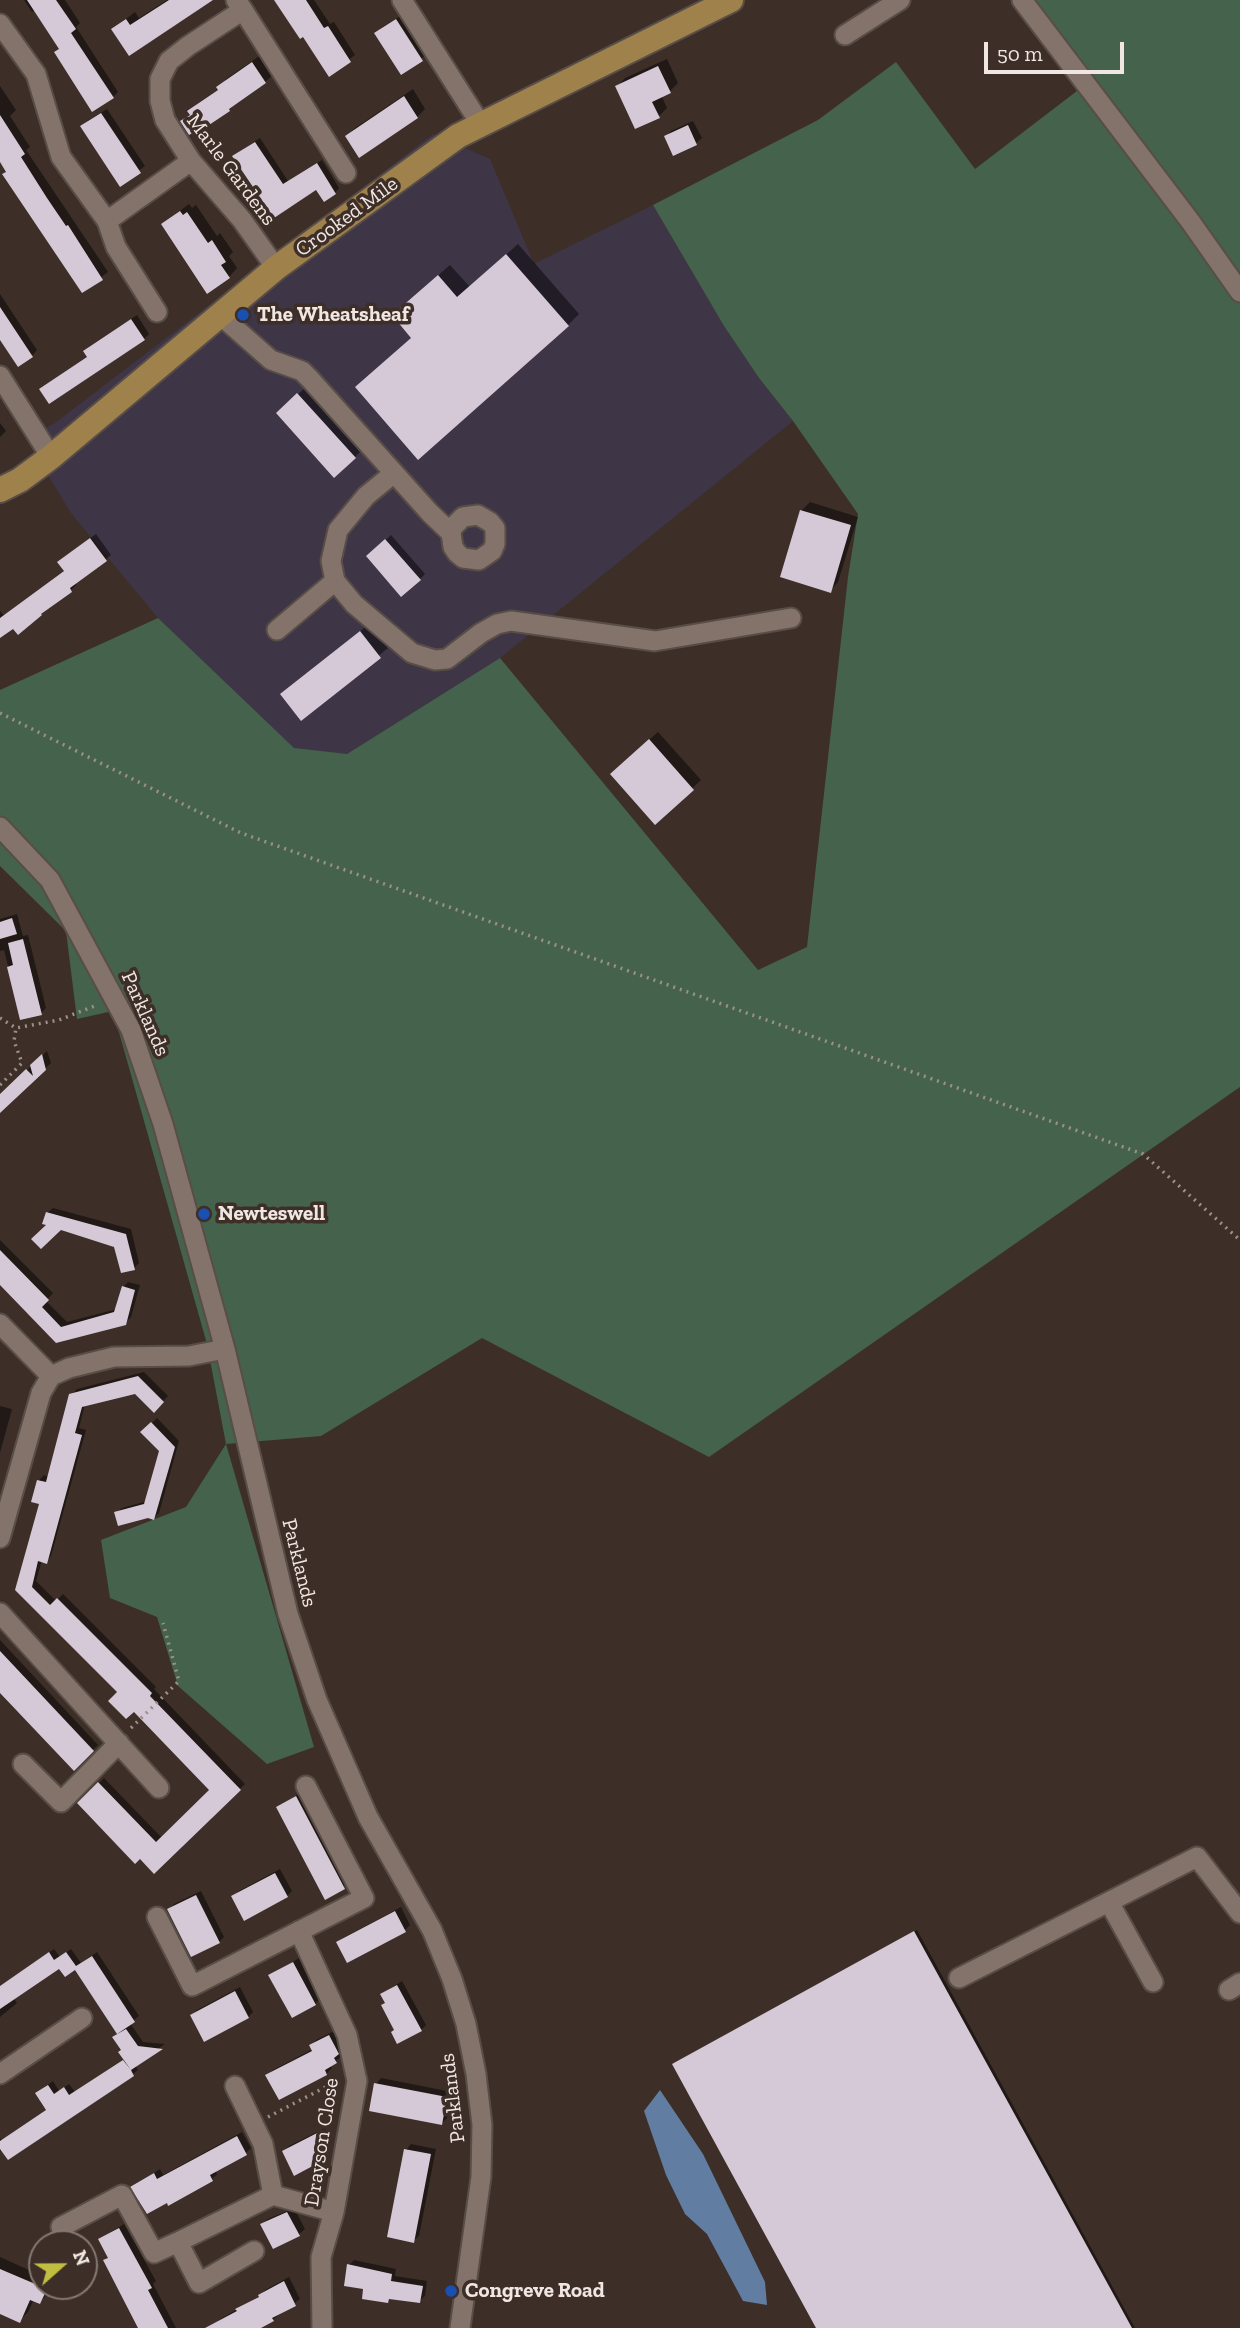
<!DOCTYPE html>
<style>
body{margin:0}
#map{position:relative;width:1240px;height:2328px;overflow:hidden;background:#3d2f28;font-family:"Zilla Slab",serif}
canvas{display:block}
.north{position:absolute;left:28px;top:2230px;width:70px;height:70px;box-sizing:border-box;background:#3d2f28;border:2px solid #857872;border-radius:50%;rotate:69deg;font-size:19px;font-weight:700;line-height:28px;text-align:center;color:#f0e6e2}
.north::after{content:'';display:block;margin:auto;width:24px;height:32px;background:#c0be41;clip-path:polygon(50% 0,100% 100%,50% 72%,0 100%)}
.scale{position:absolute;left:984px;top:42px;width:140px;height:32px;box-sizing:border-box;border:4px solid #f0e6e2;border-top:0;padding-left:9px;font-size:21px;line-height:24px;white-space:nowrap;color:#f0e6e2;-webkit-text-stroke:5px #3d2f28;paint-order:stroke}
</style>
<div id="map">
<canvas width="1240" height="2328"></canvas>
<div class="north">N</div>
<div class="scale">50 m</div>
</div>
<script>
const g = document.querySelector('canvas').getContext('2d');
g.lineJoin = 'round';
function fill(path, color) {
  g.fillStyle = color;
  g.fill(path, 'evenodd');
}
function poly(rows) {
  const path = new Path2D();
  for (const r of rows) {
    path.moveTo(r[0], r[1]);
    for (let i = 2; i < r.length; i += 2) path.lineTo(r[i], r[i + 1]);
  }
  return path;
}
function strokePath(path, color, width, dash) {
  g.strokeStyle = color;
  g.lineWidth = width;
  g.lineCap = dash ? 'butt' : 'round';
  g.setLineDash(dash || []);
  g.stroke(path);
}
function label(font, color, halo, rows, align = 'center') {
  g.font = font + ' "Zilla Slab",serif';
  g.lineWidth = 7;
  g.setLineDash([]);
  g.textBaseline = 'middle';
  g.strokeStyle = halo;
  g.fillStyle = color;
  for (const [text, x, y, turn = 0] of rows) {
    g.save();
    g.translate(x, y);
    g.rotate((+turn || 0) * Math.PI / 180);
    g.textAlign = isNaN(turn) ? turn : align;
    if (halo) g.strokeText(text, 0, 0);
    g.fillText(text, 0, 0);
    g.restore();
  }
}
fill(poly([
 [433,134,490,159,534,264,653,205,724,326,759,378,793,421,500,658,347,754,295,752,158,618,71,513,26,439,55,423]
]), '#3e3646');
fill(poly([
 [1034,0,1240,0,1240,1087,709,1457,482,1338,321,1436,226,1444,314,1747,267,1764,178,1686,157,1617,110,1598,101,1540,186,1507,226,1444,207,1344,113,1011,77,1019,66,931,0,866,0,690,158,618,294,748,347,754,500,658,758,970,807,947,848,577,858,514,793,421,759,378,724,326,653,205,818,120,896,62,975,169,1090,81]
]), '#45624d');
fill(poly([
 [660,2090,703,2154,765,2282,767,2305,743,2301,707,2234,685,2214,666,2175,644,2111]
]), '#617da1');
fill(poly([
 [24,0,65,0,80,23,76,27,118,92,113,97,60,49,35,10,32,12],
 [167,0,207,0,129,53,113,29,135,12,139,18],
 [275,0,314,0,330,24,334,22,355,55,330,74,304,34],
 [402,15,427,54,401,73,381,28],
 [261,55,274,74,265,82,238,100,229,109,183,122,198,103,219,89,226,79],
 [667,59,678,83,670,91,661,95,667,108,659,116,617,87,625,78],
 [0,86,16,110,10,116,30,147,26,150,108,272,83,291,0,159],
 [413,89,425,109,417,117,347,136,355,128],
 [107,109,145,166,120,184,87,121],
 [693,121,702,138,696,143,674,154,666,137,671,131],
 [260,138,288,181,322,160,339,188,335,193,317,188,274,216,239,152],
 [189,204,192,208,196,205,217,236,220,233,233,252,229,256,237,268,229,277,163,224],
 [518,244,579,314,568,325,413,337,405,304,450,265,470,287],
 [0,294,37,350,32,356,0,336],
 [137,315,149,334,144,339,89,356,85,351,90,346],
 [307,386,363,449,355,457,286,405],
 [0,423,6,431,0,437],
 [810,502,858,517,838,582,830,591,801,511],
 [96,534,111,555,75,583,76,585,71,590,41,614,13,627,0,636,0,611,4,616,65,570,64,557],
 [391,535,425,574,420,579,374,551],
 [369,624,388,648,302,718,291,686],
 [658,732,701,780,656,822,621,765],
 [17,914,23,936,28,935,46,1008,41,1013,21,1018,4,950,0,951,0,919],
 [47,1051,51,1063,0,1111,0,1096],
 [53,1208,131,1229,139,1263,134,1268,115,1246,49,1224,47,1213],
 [0,1240,53,1293,46,1301,67,1322,117,1309,123,1287,128,1282,140,1285,131,1317,125,1323,57,1341,0,1282],
 [144,1372,168,1396,154,1410,136,1392,85,1404,79,1428,86,1430,51,1556,46,1562,42,1560,36,1581,56,1601,63,1594,156,1687,154,1689,245,1784,154,1872,79,1803,104,1778,162,1838,211,1790,120,1692,17,1590,41,1503,39,1480,44,1475,49,1477,71,1395,77,1389],
 [0,1406,12,1409,0,1453],
 [157,1418,179,1441,159,1513,154,1518,116,1513,122,1508,147,1501,161,1450,143,1432],
 [0,1640,98,1745,74,1768,0,1692],
 [301,1792,350,1882,326,1898,279,1807],
 [280,1869,292,1891,287,1896,233,1897,239,1891],
 [201,1891,224,1937,219,1942,169,1909,174,1904],
 [401,1907,410,1925,405,1930,338,1943,343,1938],
 [917,1930,1135,2328,818,2328,674,2064],
 [54,1949,60,1957,71,1949,81,1963,97,1952,139,2016,130,2023,143,2042,165,2044,135,2065,138,2070,133,2074,8,2158,2,2149,0,2151,0,2138,2,2140,48,2109,42,2089,53,2081,59,2091,69,2084,75,2092,125,2059,122,2050,114,2037,118,2033,76,1968,59,1966,13,1997,17,2003,0,2017,0,1995,5,1983],
 [299,1958,320,1999,315,2004,271,1976],
 [402,1981,426,2025,421,2030,396,2029,382,1994],
 [240,1987,253,2012,248,2017,192,2015,197,2010],
 [334,2031,343,2047,339,2052,341,2057,330,2065,332,2068,326,2074,268,2075,273,2070,313,2049,311,2046,316,2040],
 [381,2078,452,2092,447,2118,441,2124,376,2084],
 [325,2128,332,2142,323,2149,326,2155,321,2160,284,2152,289,2146],
 [242,2132,251,2148,246,2153,215,2170,217,2174,212,2179,169,2203,133,2187,160,2169,163,2175],
 [411,2144,436,2149,419,2236,413,2241,406,2150],
 [294,2208,305,2229,299,2234,274,2247,262,2224,268,2219],
 [124,2224,156,2281,153,2284,176,2328,140,2328,100,2239],
 [0,2257,42,2276,42,2286,51,2286,48,2293,40,2302,34,2299,28,2312,20,2320,0,2312],
 [354,2260,396,2269,395,2276,427,2281,425,2296,419,2301,391,2297,388,2301,365,2288,349,2265],
 [289,2277,300,2299,272,2320,257,2328,210,2328,222,2318,260,2296,265,2290]
]), '#0007');
fill(poly([
 [27,0,56,0,76,29,71,33,114,98,92,112,54,52,59,49],
 [169,0,213,0,129,56,111,29,126,19,130,25],
 [274,0,306,0,324,28,328,26,351,62,329,77,303,37,300,39],
 [396,19,423,61,401,75,374,33],
 [252,62,266,83,229,109,230,111,200,131,199,129,189,135,180,121,190,115,187,111,218,90,216,87],
 [658,66,671,93,652,102,660,118,635,129,615,86],
 [404,96,418,118,359,158,345,136],
 [101,113,141,173,120,187,80,126],
 [0,115,25,154,21,157,47,198,66,226,68,225,103,280,82,293,2,174,6,172,0,162],
 [688,125,697,145,673,156,664,136],
 [255,142,283,184,317,163,336,194,324,202,316,190,274,218,232,156],
 [180,211,183,215,187,212,208,243,212,240,226,262,221,265,230,278,207,294,161,224],
 [506,254,569,326,418,460,355,387,411,338,392,315,438,275,457,297],
 [0,307,33,357,18,367,0,340],
 [131,319,145,340,49,404,39,389,87,357,83,351],
 [297,393,356,458,334,478,276,413],
 [800,510,851,525,831,593,780,577],
 [90,538,107,561,70,588,72,592,41,614,42,615,18,635,13,629,0,638,0,618,64,571,57,562],
 [385,539,421,580,401,597,366,556],
 [360,631,381,658,301,721,280,694],
 [649,739,694,790,655,825,610,774],
 [12,918,17,934,0,939,0,922],
 [23,939,42,1015,20,1020,7,967,13,965,8,943],
 [42,1054,46,1070,0,1113,0,1094,26,1069,33,1076,30,1065],
 [46,1212,126,1234,135,1270,121,1273,114,1247,61,1230,41,1249,31,1239,46,1225,42,1224],
 [0,1250,49,1300,42,1307,61,1327,114,1312,122,1286,135,1290,126,1325,56,1343,0,1285],
 [138,1376,164,1402,154,1413,135,1394,82,1407,75,1433,82,1435,47,1564,38,1561,32,1587,50,1605,57,1598,152,1693,150,1696,241,1790,154,1874,140,1859,135,1864,77,1803,98,1782,156,1842,209,1790,134,1712,126,1719,108,1701,117,1692,15,1590,39,1504,31,1502,37,1480,46,1482,69,1394],
 [151,1422,175,1447,154,1520,148,1518,118,1526,114,1512,144,1504,159,1451,140,1432],
 [0,1651,94,1751,74,1771,0,1693],
 [296,1796,345,1889,325,1900,276,1807],
 [275,1873,288,1897,244,1921,231,1896],
 [196,1895,220,1943,191,1957,167,1909],
 [395,1911,406,1932,347,1963,336,1942],
 [914,1931,1132,2328,816,2328,672,2064],
 [49,1952,54,1960,66,1952,76,1966,92,1956,135,2022,117,2034,75,1970,65,1977,59,1969,0,2009,0,1986],
 [293,1962,316,2005,292,2018,268,1975],
 [397,1985,422,2031,397,2044,391,2032,394,2030,381,2005,385,2003,380,1994],
 [235,1991,249,2018,204,2042,190,2015],
 [126,2029,138,2046,163,2049,131,2070,134,2076,8,2160,0,2149,0,2141,46,2110,35,2093,48,2085,54,2094,64,2087,69,2095,123,2060,131,2070,118,2052,121,2050,112,2037],
 [329,2035,339,2054,334,2058,337,2063,325,2070,327,2075,279,2100,265,2075,312,2051,309,2045],
 [374,2083,447,2097,442,2125,369,2111],
 [319,2132,328,2148,318,2154,322,2161,294,2176,282,2151],
 [237,2136,247,2155,210,2175,213,2181,168,2206,167,2203,147,2214,130,2187,154,2173,157,2179],
 [404,2149,431,2154,414,2243,387,2237],
 [287,2212,300,2236,273,2249,260,2224],
 [119,2228,152,2288,148,2290,168,2328,138,2328,103,2260,108,2258,98,2239],
 [347,2264,392,2274,391,2281,423,2286,420,2303,389,2299,388,2303,362,2299,363,2289,344,2286],
 [0,2269,47,2289,40,2304,30,2300,20,2323,0,2314],
 [284,2281,296,2306,272,2318,274,2321,261,2328,205,2328,237,2311,235,2309,259,2297,258,2295]
]), '#d6c9d7');
const minor = poly([
 [236,0,243,10,188,46,169,61,160,79,160,101,165,120,191,161,242,220,276,268],
 [402,0,481,125],
 [1022,0,1190,221,1240,292],
 [243,10,346,173],
 [0,24,36,74,61,157,107,221,191,161],
 [845,35,900,0],
 [107,221,116,247,157,312],
 [220,315,271,360,302,371,310,379,430,513,451,533,453,547,457,553,463,558,479,560,492,551,495,544,495,528,490,522,478,515,463,517,453,527,451,533],
 [0,376,51,457],
 [394,473,366,496,338,530,331,561,335,581,354,604,412,653,435,660,447,659,481,633,497,624,511,621,655,641,791,618],
 [277,630,335,581],
 [0,827,50,880,131,1030,163,1124,225,1349,288,1614,317,1700,368,1817,432,1930,452,1979,466,2024,476,2074,482,2125,481,2177,460,2328],
 [0,1324,51,1376],
 [0,1538,41,1393,51,1376,69,1368,114,1357,189,1356,225,1349],
 [0,1613,159,1788],
 [23,1764,61,1802,119,1743],
 [1109,1902,1153,1982],
 [157,1917,192,1986,364,1898,306,1786],
 [299,1931,347,2035,357,2081,334,2212,321,2257,322,2328],
 [959,1978,1197,1857,1240,1913],
 [1229,1990,1240,1983],
 [0,2074,82,2018],
 [235,2086,263,2144,273,2195],
 [61,2227,122,2195,154,2253,178,2242],
 [254,2251,199,2283,178,2242,273,2195,334,2212]
]);
const major = poly([
 [0,490,20,480,51,457,276,268,458,136,731,0]
]);
strokePath(minor, '#584d47', 23);
strokePath(major, '#584d47', 28);
strokePath(poly([
 [0,713,241,833,1143,1154,1240,1240],
 [0,1018,16,1028,59,1020,97,1005],
 [0,1085,22,1063,14,1041,16,1028],
 [131,1728,179,1681,163,1623],
 [268,2117,339,2080]
]), '#9c908a', 3.5, [2, 5]);
strokePath(minor, '#84736b', 19);
strokePath(major, '#9f814c', 24);
for (const [x, y, r, color] of [
 [243,315,7,"#1a4fb4"],
 [204,1214,7,"#1a4fb4"],
 [451,2291,7,"#1a4fb4"]
]) {
  const dot = new Path2D();
  dot.arc(x, y, r, 0, 2 * Math.PI);
  g.fillStyle = color;
  g.fill(dot);
  strokePath(dot, '#3d2f28', 2.5);
}
label('21px', '#f0e6e2', '#3d2f28', [
 ["Marle Gardens",231,170,53],
 ["Crooked Mile",347,217,-36],
 ["Parklands",145,1014,66],
 ["Parklands",299,1563,76],
 ["Parklands",453,2098,-97],
 ["Drayson Close",322,2142,-81]
]);
label('bold 21px', '#f0e6e2', '#3d2f28', [
 ["The Wheatsheaf",257,315],
 ["Newteswell",218,1214],
 ["Congreve Road",465,2291]
], 'left');
</script>
